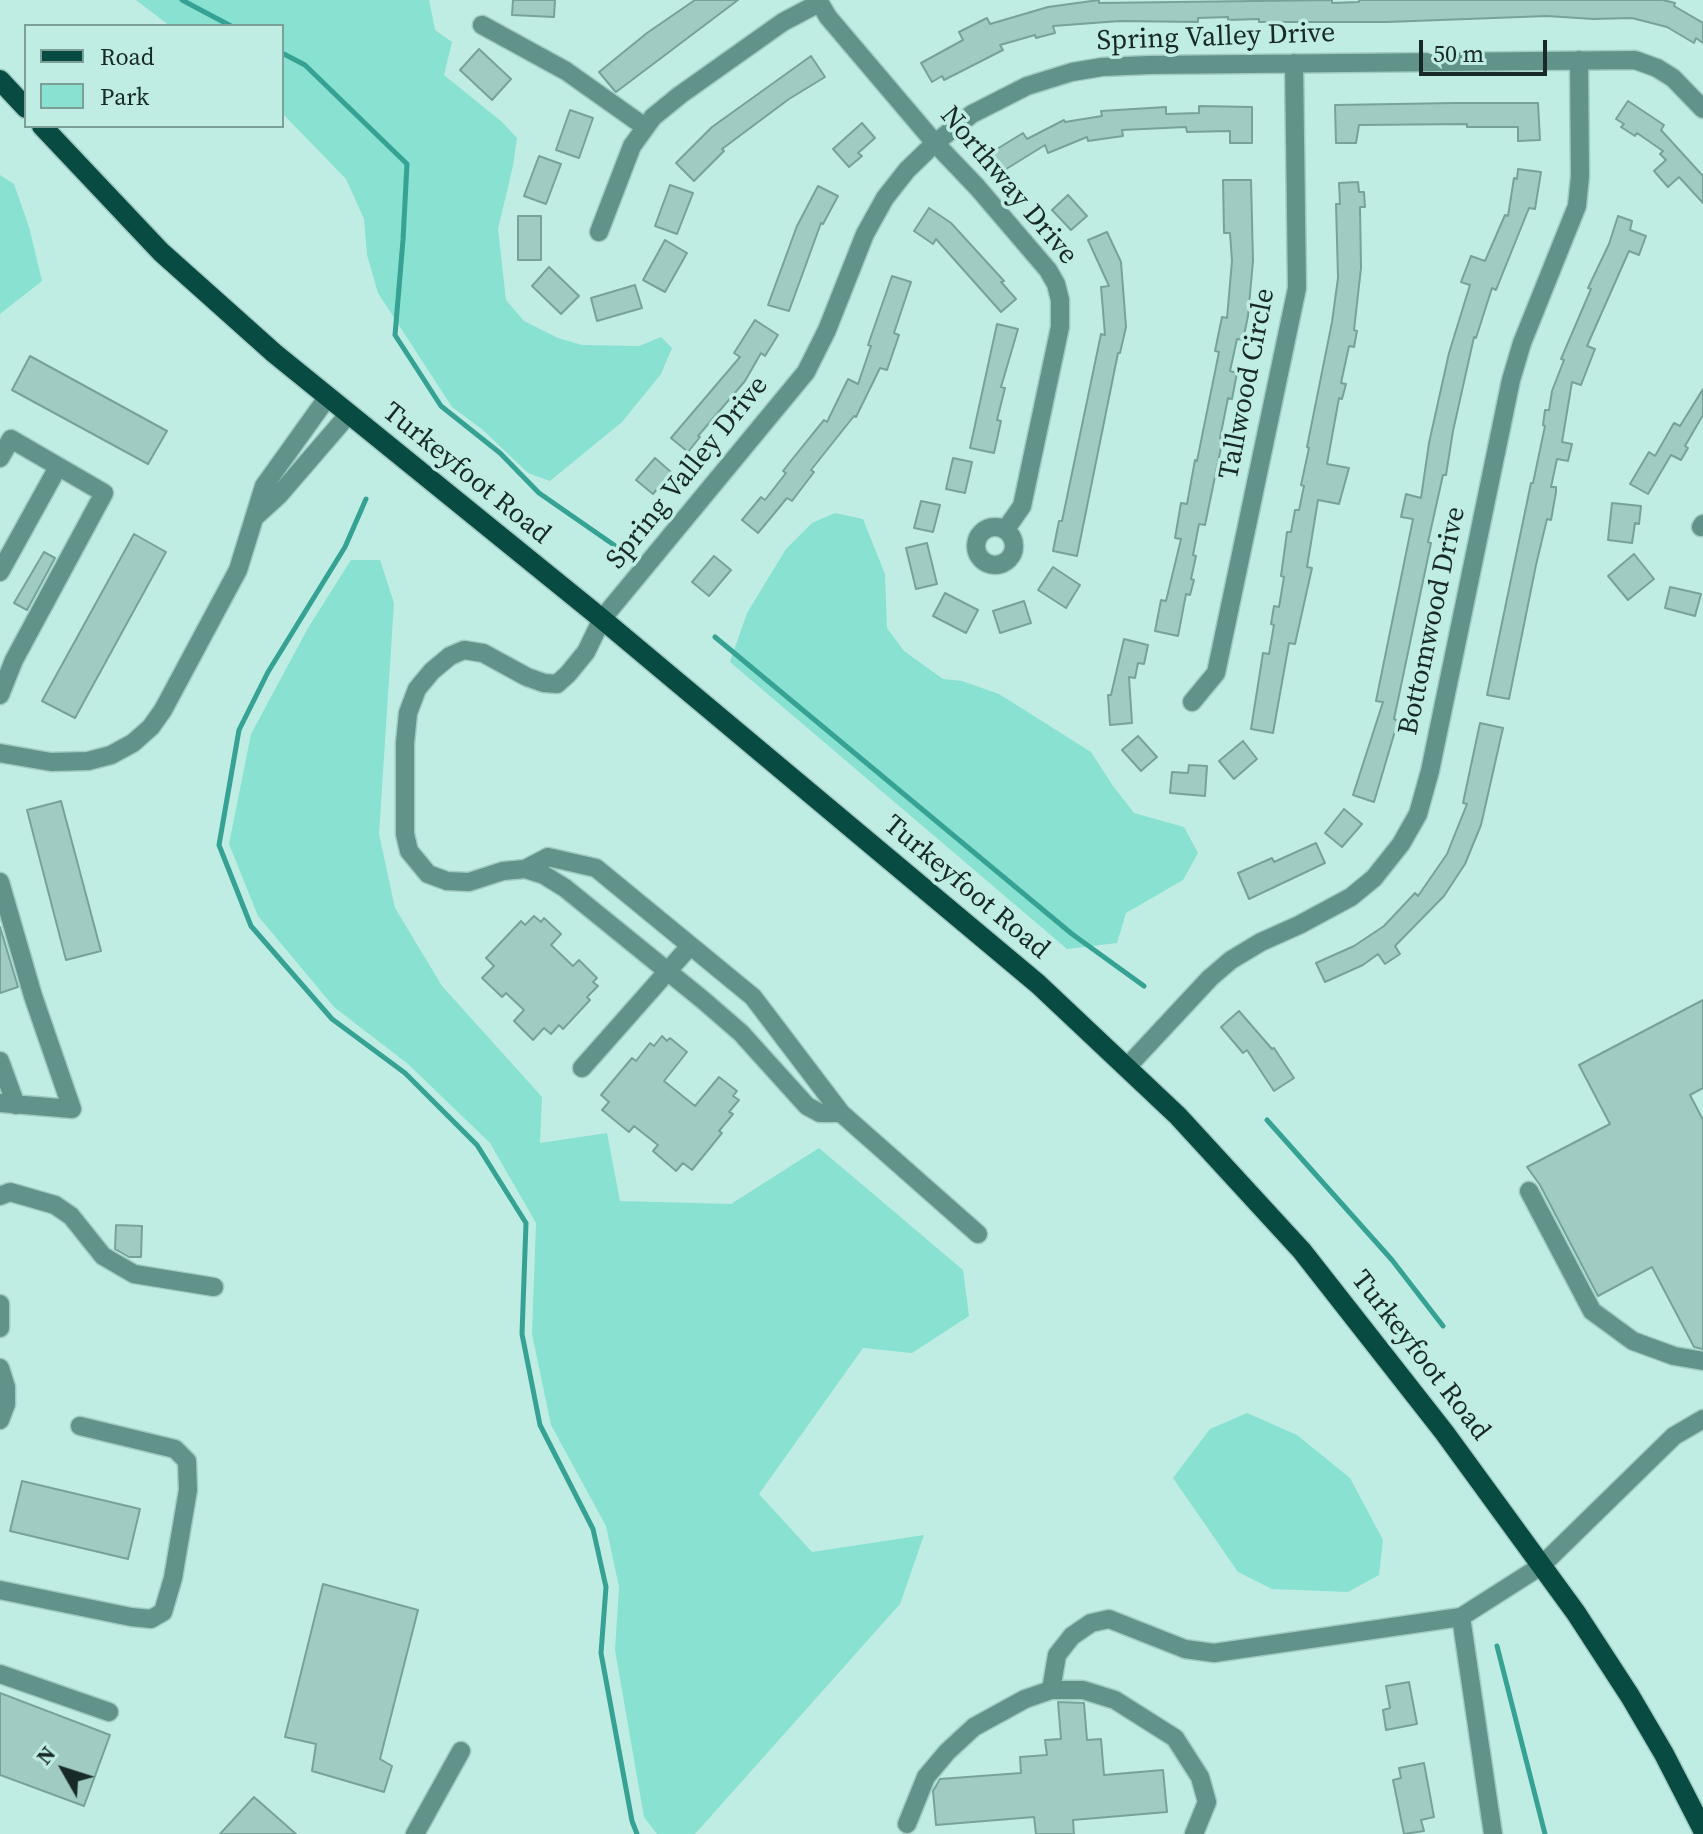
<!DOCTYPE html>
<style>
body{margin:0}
#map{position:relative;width:1703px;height:1834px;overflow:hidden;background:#bfede4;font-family:"Source Serif 4",serif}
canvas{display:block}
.legend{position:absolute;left:24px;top:24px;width:260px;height:104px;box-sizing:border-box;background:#bfede4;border:2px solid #7c9f98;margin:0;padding:10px 14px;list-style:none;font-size:24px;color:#182a27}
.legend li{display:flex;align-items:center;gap:16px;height:40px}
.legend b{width:40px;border:2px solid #7c9f98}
.north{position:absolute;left:24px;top:1730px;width:80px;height:80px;-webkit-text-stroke:6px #bfede4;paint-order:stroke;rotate:309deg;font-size:22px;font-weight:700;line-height:32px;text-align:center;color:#182a27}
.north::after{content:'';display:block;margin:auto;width:28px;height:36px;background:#182a27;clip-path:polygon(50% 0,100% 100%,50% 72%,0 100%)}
.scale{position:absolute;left:1419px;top:40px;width:128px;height:36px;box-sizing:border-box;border:4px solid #182a27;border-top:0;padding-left:10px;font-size:24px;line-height:28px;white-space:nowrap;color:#182a27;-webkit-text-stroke:6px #bfede4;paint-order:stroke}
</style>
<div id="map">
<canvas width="1703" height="1834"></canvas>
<ul class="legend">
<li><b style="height:10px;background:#084b43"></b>Road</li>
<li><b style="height:22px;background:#88e1d1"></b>Park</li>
</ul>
<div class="north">N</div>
<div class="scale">50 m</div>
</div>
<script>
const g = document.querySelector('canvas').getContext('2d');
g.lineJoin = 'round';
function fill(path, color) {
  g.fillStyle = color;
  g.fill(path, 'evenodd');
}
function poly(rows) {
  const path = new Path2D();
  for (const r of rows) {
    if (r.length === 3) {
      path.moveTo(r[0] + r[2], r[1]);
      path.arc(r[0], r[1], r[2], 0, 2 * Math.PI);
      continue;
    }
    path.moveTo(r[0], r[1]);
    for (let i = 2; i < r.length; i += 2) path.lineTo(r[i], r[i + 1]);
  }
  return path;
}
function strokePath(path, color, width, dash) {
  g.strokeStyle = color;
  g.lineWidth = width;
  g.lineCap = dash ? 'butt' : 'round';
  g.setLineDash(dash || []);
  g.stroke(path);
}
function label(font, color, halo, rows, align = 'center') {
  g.font = font + ' "Source Serif 4",serif';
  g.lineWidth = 7;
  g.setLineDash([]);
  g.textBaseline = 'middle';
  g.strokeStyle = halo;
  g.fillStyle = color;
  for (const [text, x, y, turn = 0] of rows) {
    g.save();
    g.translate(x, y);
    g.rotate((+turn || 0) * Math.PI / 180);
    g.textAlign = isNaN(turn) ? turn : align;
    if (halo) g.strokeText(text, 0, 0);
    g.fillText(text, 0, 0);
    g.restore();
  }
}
fill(poly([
 [136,0,429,0,435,30,452,42,444,75,502,122,517,138,513,166,498,229,506,300,524,321,558,338,582,345,639,346,661,337,672,348,661,374,622,422,550,481,528,473,483,430,452,407,378,293,367,255,364,219,346,179,282,113,282,26,170,26],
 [0,175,14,184,29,227,42,281,0,314],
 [835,513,863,519,885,574,887,628,904,651,943,679,962,681,999,694,1091,752,1113,786,1134,813,1184,827,1198,853,1183,880,1126,913,1117,943,1067,949,730,662,747,613,786,549,812,523],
 [351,560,380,560,394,603,379,834,395,908,442,986,542,1097,540,1143,607,1133,620,1201,731,1204,819,1148,963,1270,969,1316,912,1353,863,1348,759,1494,812,1552,924,1535,900,1604,695,1834,657,1834,644,1817,615,1650,619,1587,606,1526,551,1425,532,1334,536,1223,490,1143,408,1064,334,1007,258,916,229,844,251,734,308,628],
 [1247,1413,1297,1435,1350,1478,1383,1540,1379,1575,1348,1592,1272,1589,1238,1572,1173,1478,1210,1429]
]), '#88e1d1');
strokePath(poly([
 [182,0,231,26],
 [282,53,305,65,407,164,403,240,395,335,441,406,500,453,539,493,614,545],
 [366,499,345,547,268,672,239,730,219,845,251,926,332,1019,405,1073,477,1145,526,1223,522,1334,540,1425,593,1529,606,1587,601,1653,632,1821,637,1834],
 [715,637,1072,934,1144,986],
 [1267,1120,1392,1260,1443,1326],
 [1497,1646,1545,1834]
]), '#36a293', 5);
const building = poly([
 [513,0,555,0,554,17,512,15,513,0],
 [695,0,738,0,616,92,614,90,599,72,647,33,695,0],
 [1099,0,1099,3,1332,0,1332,3,1359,2,1359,0,1663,0,1675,3,1674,6,1703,23,1703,43,1696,38,1694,43,1667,27,1632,18,1593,19,1547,16,1387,22,1259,22,1259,19,1228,20,1228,17,1198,18,1198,22,1120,21,1053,26,1055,33,1036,38,1035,35,1000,45,1003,50,944,80,942,76,932,82,921,63,963,40,959,32,987,18,990,24,1048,7,1099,0],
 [479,49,511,79,492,100,460,70,479,49],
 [811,56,825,77,789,99,722,149,724,151,694,181,676,163,712,127,811,56],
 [1628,101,1664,125,1661,130,1703,176,1703,203,1679,177,1668,187,1654,171,1666,160,1660,154,1663,151,1637,133,1635,136,1621,127,1624,124,1616,119,1628,101],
 [1455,103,1538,103,1540,140,1518,141,1518,127,1467,127,1467,124,1359,125,1356,143,1336,143,1335,105,1455,103],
 [1199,106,1252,107,1252,143,1230,143,1230,131,1187,132,1186,127,1122,130,1123,136,1088,141,1087,137,1048,153,1045,145,1003,171,992,152,1023,133,1027,139,1064,120,1065,122,1102,116,1101,111,1166,107,1166,114,1199,113,1199,106],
 [570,110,593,118,579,158,556,150,570,110],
 [862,123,875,138,858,153,862,156,849,167,833,149,862,123],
 [539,156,561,164,546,204,524,196,539,156],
 [1518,169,1541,172,1535,209,1529,208,1496,290,1492,288,1476,338,1474,337,1453,431,1446,475,1443,475,1428,542,1431,543,1394,719,1398,721,1374,802,1353,795,1383,702,1376,701,1413,519,1401,517,1406,494,1421,498,1429,443,1449,353,1470,285,1461,282,1471,256,1485,261,1505,215,1508,216,1514,178,1517,179,1518,169],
 [1223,180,1251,180,1253,261,1248,316,1243,340,1237,339,1230,371,1237,373,1232,399,1228,398,1220,438,1223,438,1205,525,1199,524,1193,555,1196,556,1191,579,1194,580,1190,595,1186,594,1178,636,1155,631,1161,600,1166,601,1181,539,1175,538,1181,503,1187,504,1195,460,1197,461,1219,352,1215,351,1222,317,1227,318,1232,261,1230,233,1224,233,1223,180],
 [1358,182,1359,192,1364,192,1365,207,1360,207,1361,268,1354,330,1357,331,1354,347,1349,346,1341,383,1346,384,1342,399,1339,398,1327,464,1349,468,1339,504,1318,500,1307,567,1312,568,1295,644,1289,643,1273,733,1251,729,1263,653,1269,654,1274,625,1271,624,1274,606,1279,607,1284,577,1281,576,1287,532,1291,532,1295,510,1299,510,1304,486,1301,485,1309,448,1307,447,1332,322,1338,278,1336,204,1340,204,1339,183,1358,182],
 [670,185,693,193,677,234,655,226,670,185],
 [818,186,838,196,823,224,821,223,789,311,768,305,797,226,818,186],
 [1068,195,1087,216,1071,230,1052,210,1068,195],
 [929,208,951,223,1004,281,1001,282,1016,299,1001,312,936,239,933,244,914,231,929,208],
 [518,216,541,216,541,260,518,260,518,216],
 [1618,216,1632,221,1630,230,1646,236,1639,255,1629,251,1587,346,1595,349,1581,385,1572,382,1562,442,1572,444,1568,461,1557,459,1551,487,1556,487,1556,492,1551,520,1547,519,1536,565,1509,699,1487,695,1531,483,1533,483,1545,426,1543,425,1545,410,1549,410,1552,391,1564,360,1561,359,1591,289,1588,288,1609,244,1618,216],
 [1107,232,1121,262,1126,327,1120,353,1118,353,1077,556,1053,551,1059,521,1062,521,1101,334,1105,335,1101,287,1109,286,1088,240,1107,232],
 [665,240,687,253,665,292,643,280,665,240],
 [549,267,579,296,561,314,532,286,549,267],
 [892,276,911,282,894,333,899,335,887,370,880,368,856,417,854,416,811,470,814,472,792,501,787,498,758,533,742,520,761,497,765,500,786,473,783,471,794,457,824,420,827,422,848,379,858,384,871,346,868,345,892,276],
 [635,285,642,308,597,321,591,298,635,285],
 [755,320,778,335,765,356,761,353,745,381,698,436,700,437,688,452,671,438,740,357,734,353,755,320],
 [997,324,1018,329,1001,387,1005,388,997,420,1001,421,994,453,970,448,997,324],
 [30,356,167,431,148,464,12,390,30,356],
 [1703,389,1703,415,1685,446,1688,448,1681,460,1671,455,1648,494,1630,484,1649,452,1655,456,1674,423,1680,426,1703,389],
 [655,458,671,472,653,494,636,480,655,458],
 [953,458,972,462,965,493,946,489,953,458],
 [921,501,940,505,933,532,914,528,921,501],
 [1612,503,1641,506,1639,524,1635,523,1632,543,1608,540,1612,503],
 [134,534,166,552,75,718,42,701,134,534],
 [927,543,937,584,916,589,906,548,927,543],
 [44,552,55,558,27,610,14,603,44,552],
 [1634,554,1654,579,1628,600,1608,576,1634,554],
 [714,556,731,570,709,596,692,582,714,556],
 [1053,567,1080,585,1066,608,1038,590,1053,567],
 [1670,587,1701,594,1695,616,1665,608,1670,587],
 [945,593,978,610,966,633,933,616,945,593],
 [1024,601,1031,623,1000,633,993,611,1024,601],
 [1124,639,1148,645,1144,664,1138,663,1135,678,1129,677,1132,723,1110,725,1108,695,1111,695,1124,639],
 [1480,723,1503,728,1481,825,1465,864,1444,896,1395,946,1400,954,1385,964,1378,954,1363,965,1325,982,1316,963,1354,946,1384,926,1415,893,1418,896,1447,854,1467,804,1463,803,1480,723],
 [1138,736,1157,757,1141,771,1122,750,1138,736],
 [1243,741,1257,759,1234,779,1219,761,1243,741],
 [1189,765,1207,766,1205,796,1170,793,1172,772,1188,773,1189,765],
 [61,801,101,951,66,960,27,810,61,801],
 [1344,809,1362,824,1342,847,1325,833,1344,809],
 [1316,843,1325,863,1249,899,1238,873,1272,858,1274,862,1316,843],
 [534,916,541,922,544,918,561,934,551,945,573,966,579,960,597,978,593,982,598,986,587,997,590,1000,563,1029,559,1025,551,1034,544,1028,533,1040,514,1021,524,1010,506,993,502,997,482,978,494,966,486,958,521,921,525,925,534,916],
 [0,927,18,987,0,993,0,927],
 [1703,1000,1703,1088,1690,1095,1703,1120,1703,1349,1694,1347,1652,1267,1598,1296,1540,1185,1527,1167,1610,1124,1579,1065,1703,1000],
 [1239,1011,1272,1049,1274,1048,1294,1078,1274,1091,1247,1050,1243,1053,1221,1027,1239,1011],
 [662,1036,667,1041,670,1038,687,1052,664,1081,695,1106,719,1077,737,1091,733,1096,739,1100,729,1112,733,1114,719,1131,722,1133,692,1170,683,1163,676,1171,653,1151,658,1145,634,1126,629,1132,602,1110,609,1102,601,1095,632,1058,636,1061,650,1043,654,1046,662,1036],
 [116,1225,142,1226,141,1257,129,1257,115,1249,116,1225],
 [22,1481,140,1509,128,1559,10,1531,22,1481],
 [323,1584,418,1610,380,1759,392,1766,384,1792,312,1771,316,1744,285,1737,323,1584],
 [1409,1682,1417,1724,1386,1730,1383,1710,1390,1708,1386,1686,1409,1682],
 [0,1693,110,1735,84,1806,0,1775,0,1693],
 [1058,1702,1084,1703,1087,1740,1101,1739,1104,1775,1163,1770,1167,1812,1073,1820,1074,1834,1036,1834,1034,1817,936,1825,933,1791,940,1779,1021,1773,1020,1757,1047,1755,1045,1740,1061,1739,1058,1702],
 [1424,1763,1434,1817,1421,1820,1424,1831,1404,1834,1393,1780,1401,1778,1399,1768,1424,1763],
 [254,1797,296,1834,220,1834,254,1797]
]);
fill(building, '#9fcbc3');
strokePath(building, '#76a29a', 2);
const minor = poly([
 [818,0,828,17,935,143,977,187,1048,270,1056,284,1060,300,1060,327,1022,506,1006,529],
 [482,25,566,71,645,127],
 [599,232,632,146,653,117,680,95,783,22,819,3],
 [0,458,11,439,104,493,14,660,0,695],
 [256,516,279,495,348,415],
 [1701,527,1703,524],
 [995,546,19],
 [0,572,58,467],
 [1192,702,1216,673,1297,288,1294,63],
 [0,753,51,762,88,761,111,755,133,743,151,727,163,710,238,570,264,486,327,398],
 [525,869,544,875,565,888,703,1000,741,1033,807,1106,820,1113,841,1113],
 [0,882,33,996,72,1109,0,1103],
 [0,1061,16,1105],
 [1127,1067,1210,978,1231,960,1261,942,1299,925,1351,897,1374,878,1401,844,1418,814,1430,771,1511,380,1522,343,1577,206,1580,176,1579,60],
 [582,1068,690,946],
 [1529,1191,1592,1311,1633,1341,1674,1356,1703,1361],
 [0,1196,10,1192,55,1205,71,1216,103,1256,134,1274,214,1287],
 [978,1234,841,1113,753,997,596,868,548,857,525,869,503,871,469,882,447,881,428,874,409,851,405,834,405,743,408,713,417,689,432,671,450,656,464,650,483,653,527,677,544,683,557,684,568,674,586,652,602,619,806,372,827,330,865,234,885,198,907,170,935,143,972,114,1027,86,1072,72,1102,67,1149,65,1635,60,1657,68,1673,78,1703,109],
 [0,1304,0,1328],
 [0,1368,6,1387,6,1404,0,1420],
 [0,1590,131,1617,151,1619,163,1612,173,1578,188,1490,187,1461,175,1449,80,1426],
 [1461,1617,1493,1834],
 [0,1674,109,1712],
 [1051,1690,1057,1655,1072,1636,1091,1623,1109,1619,1185,1649,1214,1653,1461,1617,1541,1566,1674,1436,1703,1419],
 [907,1824,926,1777,947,1752,974,1727,1025,1699,1051,1690,1083,1690,1115,1700,1175,1738,1200,1777,1207,1802,1194,1834],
 [415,1834,461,1751]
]);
const major = poly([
 [0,80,26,108],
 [42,126,161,252,274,353,602,619,1038,984,1178,1116,1302,1251,1444,1432,1576,1613,1630,1696,1664,1754,1703,1830]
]);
strokePath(minor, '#a1cac2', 21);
strokePath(major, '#a1cac2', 23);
strokePath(minor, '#61938a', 18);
strokePath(major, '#084b43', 20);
label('28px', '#182a27', '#bfede4', [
 ["Spring Valley Drive",1216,38,-2],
 ["Northway Drive",1008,186,50],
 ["Tallwood Circle",1248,384,-79],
 ["Spring Valley Drive",688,473,-51],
 ["Turkeyfoot Road",466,474,39],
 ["Bottomwood Drive",1433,621,-78],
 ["Turkeyfoot Road",966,888,40],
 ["Turkeyfoot Road",1420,1356,52]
]);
</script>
